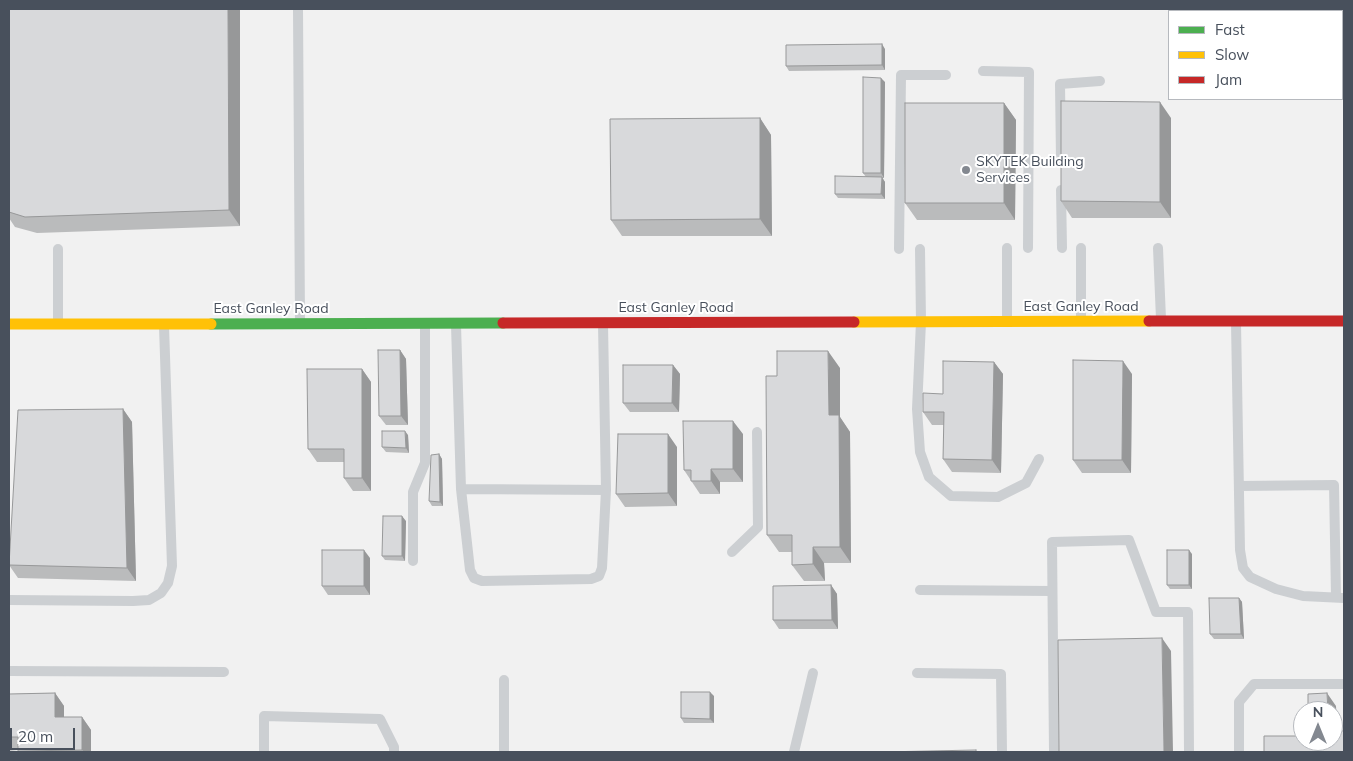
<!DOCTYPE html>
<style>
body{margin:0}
#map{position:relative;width:1353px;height:761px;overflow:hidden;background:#f1f1f1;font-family:Mulish,sans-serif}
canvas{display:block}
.frame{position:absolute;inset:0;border:10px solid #48505c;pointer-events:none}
.legend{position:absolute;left:1168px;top:10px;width:175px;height:90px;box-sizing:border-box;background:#fff;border:1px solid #b6b9be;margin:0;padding:6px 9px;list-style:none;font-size:15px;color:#48505c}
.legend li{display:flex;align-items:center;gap:10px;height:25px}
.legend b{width:25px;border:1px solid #b6b9be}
.north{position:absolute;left:1293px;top:701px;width:50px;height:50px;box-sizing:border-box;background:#fff;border:1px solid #b6b9be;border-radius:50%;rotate:0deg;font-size:14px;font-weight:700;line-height:20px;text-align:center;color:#48505c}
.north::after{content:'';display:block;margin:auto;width:18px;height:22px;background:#838890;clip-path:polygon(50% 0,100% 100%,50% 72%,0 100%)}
.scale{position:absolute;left:10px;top:728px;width:65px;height:22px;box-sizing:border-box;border:2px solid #48505c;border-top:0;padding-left:6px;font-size:15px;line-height:18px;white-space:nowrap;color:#48505c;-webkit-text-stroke:4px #fff;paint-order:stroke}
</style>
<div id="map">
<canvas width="1353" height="761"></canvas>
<div class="frame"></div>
<ul class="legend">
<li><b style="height:6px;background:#4caf50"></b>Fast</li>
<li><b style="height:6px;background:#ffc107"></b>Slow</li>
<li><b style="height:6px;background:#c62828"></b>Jam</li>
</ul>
<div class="north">N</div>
<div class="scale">20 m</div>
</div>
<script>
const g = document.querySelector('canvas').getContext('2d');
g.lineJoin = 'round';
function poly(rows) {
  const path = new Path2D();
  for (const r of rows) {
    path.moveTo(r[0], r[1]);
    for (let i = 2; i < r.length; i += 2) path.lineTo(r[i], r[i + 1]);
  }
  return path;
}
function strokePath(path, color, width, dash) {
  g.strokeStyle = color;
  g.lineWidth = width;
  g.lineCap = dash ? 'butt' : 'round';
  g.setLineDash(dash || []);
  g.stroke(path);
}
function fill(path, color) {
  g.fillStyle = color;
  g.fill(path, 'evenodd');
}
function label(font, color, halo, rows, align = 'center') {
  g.font = font + ' Mulish,sans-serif';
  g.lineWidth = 4;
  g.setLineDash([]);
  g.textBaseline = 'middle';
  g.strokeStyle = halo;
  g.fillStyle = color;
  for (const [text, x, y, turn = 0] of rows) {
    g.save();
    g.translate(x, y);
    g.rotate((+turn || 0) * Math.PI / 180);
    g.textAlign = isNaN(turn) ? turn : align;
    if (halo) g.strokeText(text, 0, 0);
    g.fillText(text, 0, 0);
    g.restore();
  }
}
strokePath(poly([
 [298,9,300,323],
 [983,71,1029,72,1028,248],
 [1061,160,1060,84,1100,81],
 [1061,190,1062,248],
 [1081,248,1081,321],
 [1158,248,1161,319],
 [899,249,901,75,946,75],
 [920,249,921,322,917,409,920,452,929,477,951,496,998,497,1026,483,1039,459],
 [1007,321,1007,248],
 [58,323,58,249],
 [1236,323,1240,550,1243,568,1250,577,1276,589,1303,596,1344,598],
 [456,325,461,489,606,490,603,324],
 [1239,486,1334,485,1336,597],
 [461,489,470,570,474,578,482,581,591,579,599,576,602,568,606,490],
 [732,552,758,527,757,432],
 [413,561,413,492,425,463,425,325],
 [920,590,1052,591],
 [9,600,133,601,149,600,161,593,168,583,172,566,164,326],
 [9,671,224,672],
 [917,673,1001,674,1002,752],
 [504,680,504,752],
 [264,752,264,716,380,719,394,747,394,752],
 [794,752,813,673],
 [1054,752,1052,542,1129,540,1156,612,1188,612,1189,752],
 [1239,752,1239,702,1254,684,1344,684]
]), '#cccfd2', 10);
strokePath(poly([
 [211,324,503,323]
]), '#4caf50', 11);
strokePath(poly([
 [854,322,1149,321],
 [9,324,211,324]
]), '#ffc107', 11);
strokePath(poly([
 [1149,321,1344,321],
 [503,323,854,322]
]), '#c62828', 11);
fill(poly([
 [9,9,240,9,240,226,37,233,15,227,9,218],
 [885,49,885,70,789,71,786,66],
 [885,82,884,178,882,178,885,182,885,199,838,198,835,194,866,177,863,173],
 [1004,103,1016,120,1015,220,917,220,905,203],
 [760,118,771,135,772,236,622,236,611,220],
 [1171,118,1171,218,1072,218,1061,201],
 [400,350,406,359,408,425,386,425,379,416],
 [994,362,1003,374,1001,473,952,472,943,459,944,425,932,425,923,412,943,394],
 [673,365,680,374,679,412,630,412,623,403],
 [840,368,840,417,850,432,851,563,824,563,825,581,804,581,792,565,792,552,779,552,767,535,777,376],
 [362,369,371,382,371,491,353,491,344,478,344,462,317,462,308,449],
 [1132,374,1131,473,1082,473,1073,460],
 [123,409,132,422,136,581,18,578,9,565],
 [743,434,743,482,720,482,720,494,700,494,684,470],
 [408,435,409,453,386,452,382,447],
 [677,447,677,506,625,507,616,494],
 [439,454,442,459,443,506,432,506,429,501],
 [406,521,405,561,385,560,382,556],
 [1192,554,1192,589,1170,589,1167,585],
 [370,558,370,595,328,595,322,586],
 [831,585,837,594,838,629,779,629,773,620],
 [1239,598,1242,602,1244,639,1214,639,1210,634],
 [55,693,64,706,64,717,82,717,91,730,91,752,19,752,18,750,9,751,9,694],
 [714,696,714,723,684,723,681,718]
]), '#babbbc');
fill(poly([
 [228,9,240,9,240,226,229,210],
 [1193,9,1196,9,1198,11,1193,11],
 [882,44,885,49,885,70,882,65],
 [881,78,885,82,884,178,881,173],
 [1160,102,1171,118,1171,218,1160,202],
 [1004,103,1016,120,1015,220,1004,203],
 [760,118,771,135,772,236,760,219],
 [882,177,885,182,885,199,881,194],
 [400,350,406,359,408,425,401,416],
 [828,351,840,368,840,417,850,432,851,563,840,547,829,415],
 [1123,361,1132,374,1131,473,1122,460],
 [994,362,1003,374,1001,473,992,460],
 [673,365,680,374,679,412,672,403],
 [362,369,371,382,371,491,362,478],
 [123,409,132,422,136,581,127,568],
 [733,421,743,434,743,482,733,469],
 [405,431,408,435,409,453,406,448],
 [668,434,677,447,677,506,668,493],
 [439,454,442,459,443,506,440,502],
 [711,469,720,482,720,494,711,481],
 [402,516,406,521,405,561,402,556],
 [813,547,824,563,825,581,813,564],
 [364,550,370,558,370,595,364,586],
 [1189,550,1192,554,1192,589,1189,585],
 [831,585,837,594,838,629,832,620],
 [1239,598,1242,602,1244,639,1241,634],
 [1162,638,1171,651,1173,752,1164,752],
 [710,692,714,696,714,723,710,719],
 [55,693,64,706,64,730,55,717],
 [1327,693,1336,706,1338,743,1333,736,1333,711,1328,711],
 [82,717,91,730,91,752,84,752,82,750]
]), '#979899');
const building = poly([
 [9,9,228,9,229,210,25,217,9,212,9,9],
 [1172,9,1193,9,1193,11,1172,11,1172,9],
 [1342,27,1344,27,1344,55,1342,56,1342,27],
 [882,44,882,65,786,66,786,45,882,44],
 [863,77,881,78,881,173,863,173,863,77],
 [1061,101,1160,102,1160,202,1061,201,1061,101],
 [905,103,1004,103,1004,203,905,203,905,103],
 [760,118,760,219,611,220,610,119,760,118],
 [835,176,882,177,881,194,835,194,835,176],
 [378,350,400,350,401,416,379,416,378,350],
 [777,351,828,351,829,415,839,415,840,547,813,547,813,564,792,565,792,535,767,535,766,376,777,376,777,351],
 [1073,360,1123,361,1122,460,1073,460,1073,360],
 [943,361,994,362,992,460,943,459,944,412,923,412,923,393,943,394,943,361],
 [623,365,673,365,672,403,623,403,623,365],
 [307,369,362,369,362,478,344,478,344,449,308,449,307,369],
 [123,409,127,568,9,565,18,410,123,409],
 [683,421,733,421,733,469,711,469,711,481,691,481,691,470,684,470,683,421],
 [382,431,405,431,406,448,382,447,382,431],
 [618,434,668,434,668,493,616,494,618,434],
 [439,454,440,502,429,501,431,455,439,454],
 [383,516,402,516,402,556,382,556,383,516],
 [322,550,364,550,364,586,322,586,322,550],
 [1167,550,1189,550,1189,585,1167,585,1167,550],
 [831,585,832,620,773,620,773,586,831,585],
 [1209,598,1239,598,1241,634,1210,634,1209,598],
 [1162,638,1164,752,1059,752,1058,640,1162,638],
 [681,692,710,692,710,719,681,718,681,692],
 [55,693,55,717,82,717,82,750,18,751,18,737,9,737,9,694,55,693],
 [1327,693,1328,711,1308,711,1308,694,1327,693],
 [1333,730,1344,731,1344,752,1264,752,1264,736,1303,736,1303,741,1333,741,1333,730],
 [976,750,976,752,881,752,976,750]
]);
fill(building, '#d8d9db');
strokePath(building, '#979899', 1);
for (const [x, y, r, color] of [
 [966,170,5,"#838890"]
]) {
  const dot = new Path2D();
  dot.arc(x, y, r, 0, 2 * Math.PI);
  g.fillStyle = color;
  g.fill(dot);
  strokePath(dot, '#fff', 2);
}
label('14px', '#48505c', '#fff', [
 ["SKYTEK Building",976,162],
 ["Services",976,178]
], 'left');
label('14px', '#48505c', '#fff', [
 ["East Ganley Road",1081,307],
 ["East Ganley Road",676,308],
 ["East Ganley Road",271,309]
]);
</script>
